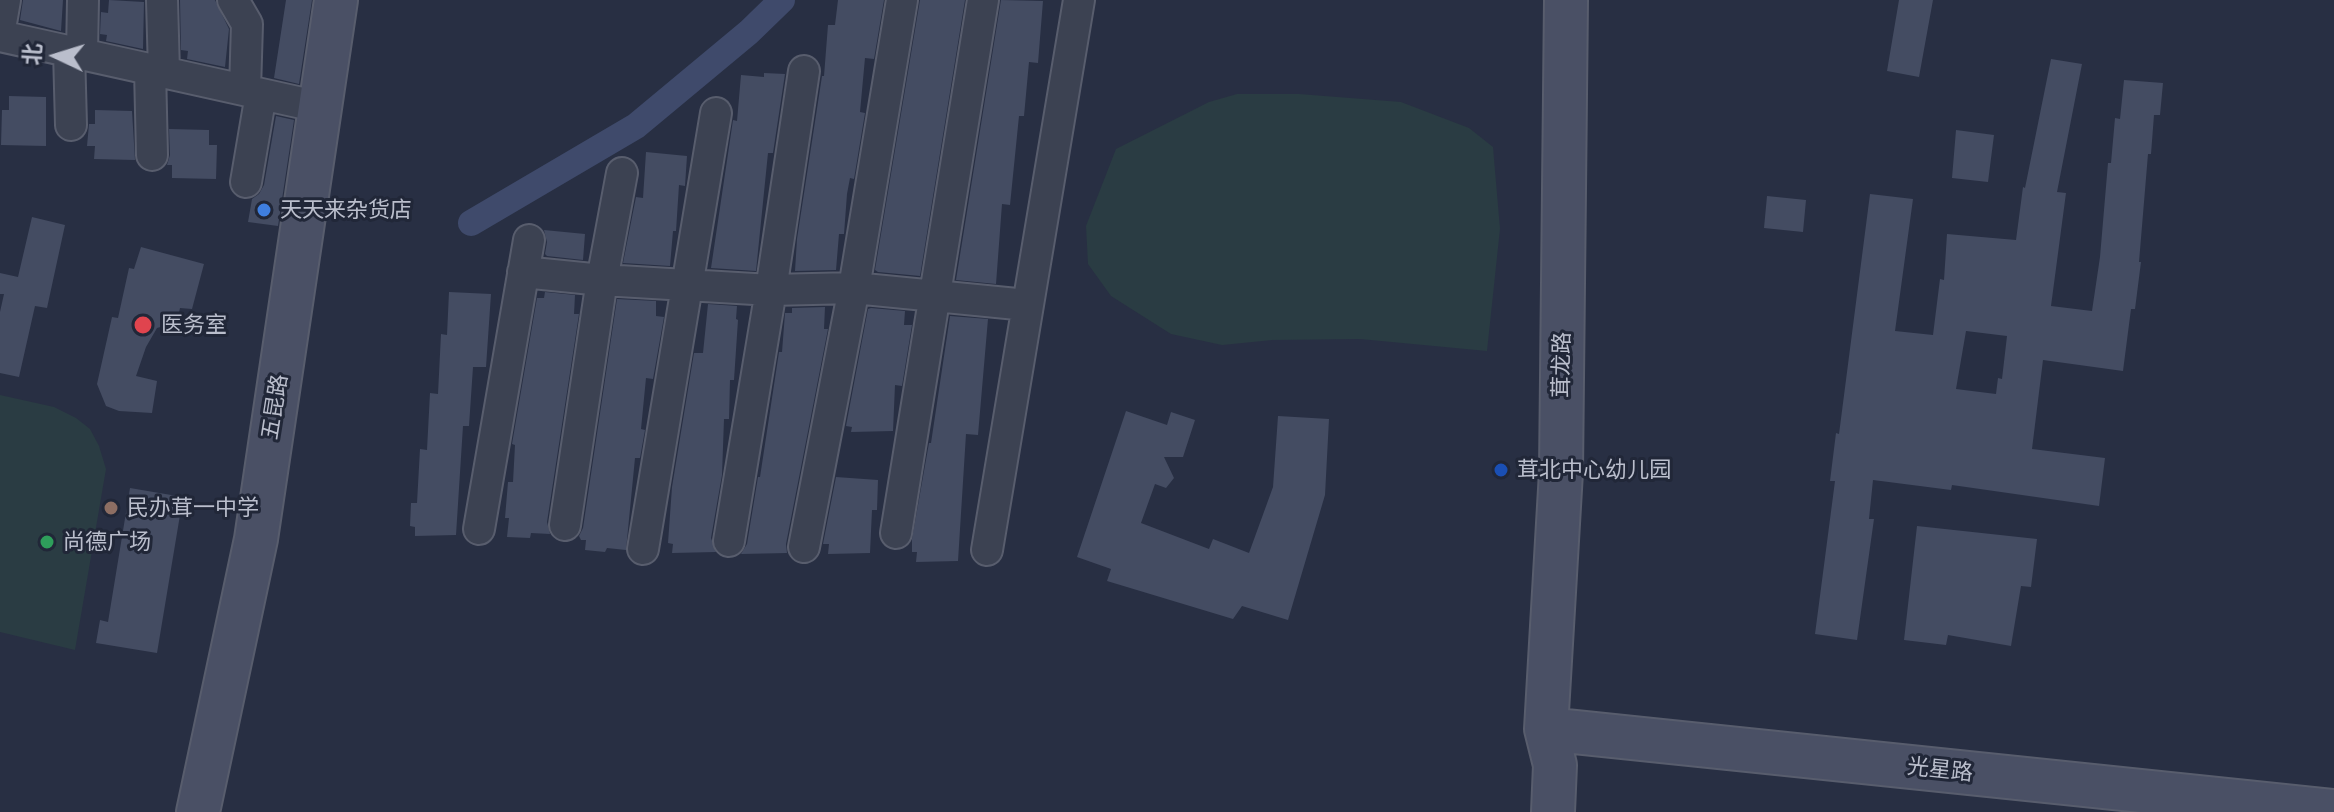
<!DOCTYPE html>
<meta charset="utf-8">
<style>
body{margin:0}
#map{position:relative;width:2334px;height:812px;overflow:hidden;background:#282f43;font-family:"Public Sans","Noto Sans SC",sans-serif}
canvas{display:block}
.north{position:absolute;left:16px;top:16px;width:80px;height:80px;-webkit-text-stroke:6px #212738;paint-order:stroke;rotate:274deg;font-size:22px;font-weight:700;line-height:32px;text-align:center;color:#babecc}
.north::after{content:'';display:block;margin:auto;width:28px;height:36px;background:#babecc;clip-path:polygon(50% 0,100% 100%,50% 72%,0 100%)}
</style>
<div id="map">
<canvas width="2334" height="812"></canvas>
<div class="north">北</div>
</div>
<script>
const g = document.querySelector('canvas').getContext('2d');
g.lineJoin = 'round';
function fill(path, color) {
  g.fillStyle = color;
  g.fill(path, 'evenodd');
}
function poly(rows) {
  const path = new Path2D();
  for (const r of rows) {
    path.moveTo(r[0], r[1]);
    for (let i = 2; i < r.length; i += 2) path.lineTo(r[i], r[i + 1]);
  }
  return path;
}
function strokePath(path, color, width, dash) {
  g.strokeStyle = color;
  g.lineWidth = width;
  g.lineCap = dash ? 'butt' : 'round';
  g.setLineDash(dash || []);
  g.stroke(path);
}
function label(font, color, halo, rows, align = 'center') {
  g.font = font + ' "Public Sans","Noto Sans SC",sans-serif';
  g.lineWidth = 6;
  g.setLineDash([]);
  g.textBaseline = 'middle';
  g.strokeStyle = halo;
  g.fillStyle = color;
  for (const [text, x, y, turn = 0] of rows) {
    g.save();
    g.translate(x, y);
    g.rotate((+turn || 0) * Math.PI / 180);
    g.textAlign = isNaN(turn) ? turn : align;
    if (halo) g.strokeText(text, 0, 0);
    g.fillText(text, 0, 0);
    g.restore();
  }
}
fill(poly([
 [1237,94,1299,94,1401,102,1469,128,1493,147,1500,229,1487,351,1360,339,1272,340,1222,345,1171,334,1111,296,1088,264,1086,226,1116,149,1209,102],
 [0,395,54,407,76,418,90,429,99,446,106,469,75,650,0,632]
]), '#2a3c43');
strokePath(poly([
 [471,223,636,126,749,32,782,0]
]), '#3f4a6b', 26);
fill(poly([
 [23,0,63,0,61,31,20,20],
 [109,0,144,2,143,49,106,41,107,35,100,34,101,12,108,13],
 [180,0,215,0,229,29,225,67,187,59,188,51,181,50],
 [286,0,312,0,299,84,274,78],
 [838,0,884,0,874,59,865,58,860,112,865,113,854,179,850,178,847,194,844,234,839,234,836,270,795,271,797,239,822,76,824,76,828,25,835,25],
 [920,0,965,0,920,276,878,272,875,270],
 [1001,0,1043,1,1038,63,1029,62,1024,116,1019,116,1010,205,1002,204,996,284,956,280],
 [1899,0,1933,0,1919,77,1887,71],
 [2051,59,2082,64,2057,192,2066,193,2051,306,2092,311,2100,257,2108,163,2111,163,2115,118,2120,119,2124,80,2163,83,2160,115,2154,115,2151,154,2148,154,2139,262,2141,262,2135,309,2131,309,2123,371,2043,360,2032,449,2105,458,2099,506,1952,485,1951,490,1873,480,1869,519,1874,519,1857,640,1815,634,1835,481,1830,481,1836,433,1839,434,1870,194,1913,199,1895,331,1933,335,1940,279,1944,280,1947,234,2016,240,2023,187,2025,188],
 [1966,331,2007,336,2002,379,1998,378,1996,394,1956,389],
 [764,73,785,74,773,153,768,153,756,271,711,268,733,120,737,121,741,75,764,77],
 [9,96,46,97,46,146,1,145,2,110,9,110],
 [95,110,132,111,135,160,94,159,95,146,87,146,89,124,95,124],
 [276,116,294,120,278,226,248,222,252,199,259,194,264,185],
 [169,129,209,130,209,145,217,145,216,179,172,178,172,165,167,165,170,155],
 [1956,130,1994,135,1988,182,1952,178],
 [646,152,687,156,685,186,679,185,676,231,673,231,670,266,623,263,636,197,643,198],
 [1767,196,1806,200,1803,232,1764,228],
 [32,217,65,225,47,308,35,306,19,377,0,373,0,312,4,294,0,294,0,273,18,277],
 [544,230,585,234,583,260,547,256,545,254,547,242],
 [141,247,204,264,192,309,180,308,177,322,157,328,146,347,136,376,157,381,152,413,119,411,106,406,97,384,112,317,118,318,129,268,134,269],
 [449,292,491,294,486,367,473,367,469,426,463,426,456,535,415,536,415,527,410,526,411,503,417,503,420,449,427,450,430,393,438,394,441,334,447,335],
 [545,292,575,295,574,314,579,314,547,522,550,534,531,533,530,538,507,537,509,518,505,518,508,482,513,482,515,445,512,444,537,298,544,298],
 [617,299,656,301,656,316,664,317,653,379,646,378,641,429,645,430,640,458,635,458,626,550,607,548,605,552,585,550,586,540,581,540,579,536,583,528],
 [708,304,737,306,736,319,738,320,734,380,730,380,729,419,724,419,722,475,711,538,716,552,672,553,673,544,668,543,672,487,694,353,703,353],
 [825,307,824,329,828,329,786,544,787,553,741,554,747,544,758,477,760,477,779,352,782,352,785,313,792,313,792,308],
 [871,308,905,311,904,325,912,325,902,386,895,385,893,431,851,432,852,427,846,426,868,309],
 [950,316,988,319,978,435,966,434,958,561,916,562,917,552,912,552,912,539,929,443,931,443],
 [1126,411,1167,425,1171,412,1195,420,1183,457,1164,457,1174,478,1166,488,1155,484,1141,523,1209,549,1213,539,1249,553,1273,487,1278,416,1329,419,1325,495,1288,620,1242,606,1233,619,1107,581,1111,569,1077,557],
 [836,477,878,480,877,510,872,510,870,553,828,554,829,544,823,544],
 [130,488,183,497,157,653,96,643,100,620,108,622],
 [1917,526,2037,539,2031,587,2021,586,2011,646,1948,635,1946,645,1904,640]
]), '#444c62');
const street = poly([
 [162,0,164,72],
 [233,0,247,24,245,90],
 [0,29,5,0],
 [0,36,320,107],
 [69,51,71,125],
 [82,54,83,0],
 [150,69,152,155],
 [246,182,261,94],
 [523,272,602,280,771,290,854,288,1027,305],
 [565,525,602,280,622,173],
 [479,529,529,240],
 [896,533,983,0],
 [729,541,771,290,804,71],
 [804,547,854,288,902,0],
 [643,549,716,113],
 [987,550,1079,0]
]);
const secondary = poly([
 [1546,729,2334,811],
 [198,812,256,539,336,0],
 [1553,812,1555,765,1546,729,1561,472,1566,0]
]);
strokePath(street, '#585d6d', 34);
strokePath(secondary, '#585d6d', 46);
strokePath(street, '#3c4252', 30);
strokePath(secondary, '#4a5065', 42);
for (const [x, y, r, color] of [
 [264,210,8,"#3f7fe0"],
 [143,325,10,"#e0444e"],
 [1501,470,8,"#1a4fb4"],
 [111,508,8,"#8d6e63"],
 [47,542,8,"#2e9e5b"]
]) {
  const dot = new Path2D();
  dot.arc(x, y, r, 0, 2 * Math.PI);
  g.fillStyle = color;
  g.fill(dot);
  strokePath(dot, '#212738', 3);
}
label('22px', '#babecc', '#212738', [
 ["天天来杂货店",280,210],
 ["医务室",161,325],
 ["茸北中心幼儿园",1517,470],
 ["民办茸一中学",127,508],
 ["尚德广场",63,542]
], 'left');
label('22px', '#babecc', '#212738', [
 ["茸龙路",1562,365,-89],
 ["五昆路",275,407,-81],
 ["光星路",1940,770,6]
]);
</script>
